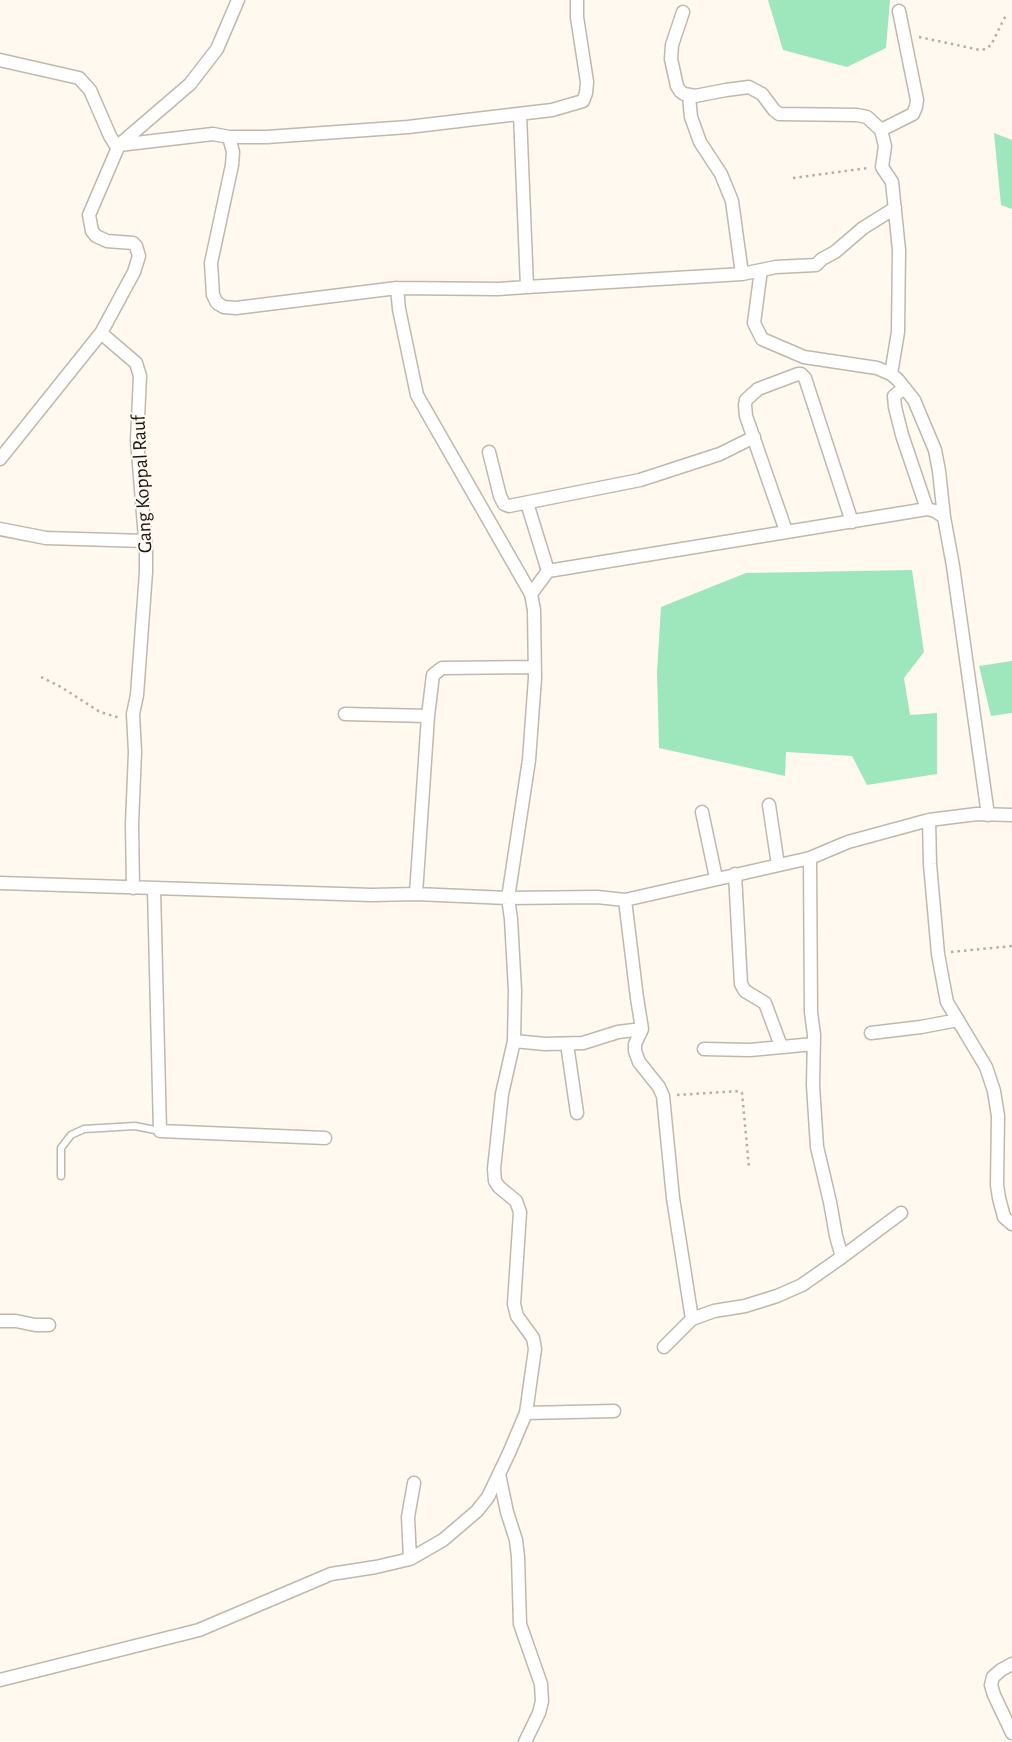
<!DOCTYPE html>
<style>
body{margin:0}
canvas{display:block;background:#fff9f0}
</style>
<canvas width="1012" height="1742"></canvas>
<script>
const g = document.querySelector('canvas').getContext('2d');
g.lineJoin = 'round';
function fill(path, color) {
  g.fillStyle = color;
  g.fill(path, 'evenodd');
}
function poly(rows) {
  const path = new Path2D();
  for (const r of rows) {
    path.moveTo(r[0], r[1]);
    for (let i = 2; i < r.length; i += 2) path.lineTo(r[i], r[i + 1]);
  }
  return path;
}
function strokePath(path, color, width, dash) {
  g.strokeStyle = color;
  g.lineWidth = width;
  g.lineCap = dash ? 'butt' : 'round';
  g.setLineDash(dash || []);
  g.stroke(path);
}
function label(font, color, halo, rows, align = 'center') {
  g.font = font + ' "Alegreya Sans",sans-serif';
  g.lineWidth = 4;
  g.setLineDash([]);
  g.textBaseline = 'middle';
  g.strokeStyle = halo;
  g.fillStyle = color;
  for (const [text, x, y, turn = 0] of rows) {
    g.save();
    g.translate(x, y);
    g.rotate((+turn || 0) * Math.PI / 180);
    g.textAlign = isNaN(turn) ? turn : align;
    if (halo) g.strokeText(text, 0, 0);
    g.fillText(text, 0, 0);
    g.restore();
  }
}
fill(poly([
 [768,0,890,0,886,48,847,67,783,50],
 [994,133,1012,140,1012,209,1001,205],
 [912,570,924,652,904,678,910,715,937,713,937,774,867,785,852,756,786,752,785,776,659,748,657,672,661,607,746,573],
 [1012,661,1012,713,991,716,979,666]
]), '#9ee7bd');
const lane = poly([
 [61,1176,61,1148,71,1135,84,1129,135,1126,160,1131]
]);
const street = poly([
 [683,12,672,45,671,59,677,86,680,91,684,94,695,96,726,90,749,87,762,94,774,110,779,114,857,115,867,117,881,130],
 [0,60,79,78,90,90,110,136,115,144,119,145,213,134,229,137,233,152,232,165,211,263,213,295,217,303,224,307,236,308,397,288,498,289,527,287,520,114],
 [689,96,691,117,700,142,721,174,732,201,742,274],
 [229,137,267,137,408,127,552,110,583,101,586,93,587,82,577,17,577,0],
 [761,270,754,323,762,339,804,357,877,368,891,374,898,380,914,400,935,450,939,471,944,517],
 [527,287,742,274,776,267,816,265,822,259,835,252,863,228,895,208],
 [891,374,898,332,899,250,892,182,882,167,885,146,881,130,913,114,916,107,917,100,899,11],
 [904,388,894,396,895,407,902,435,927,509],
 [489,452,500,496,504,504,509,506,640,480,720,454,754,437],
 [0,459,101,333],
 [527,503,548,571],
 [0,529,46,538,145,541],
 [786,531,746,416,745,405,746,400,758,389,798,374,801,374,805,378,852,522],
 [531,594,548,571,927,509,935,511,944,517,953,566,988,815],
 [345,714,428,716],
 [769,805,778,865],
 [702,812,716,878],
 [929,820,930,864,938,954,945,992,947,1002,986,1067,994,1091,998,1116,997,1185,999,1198,1004,1217,1012,1224],
 [810,858,811,1012,814,1035,813,1085,817,1147,830,1202,836,1236,842,1257,901,1213],
 [735,874,741,984,745,991,765,1003,781,1046],
 [0,883,372,895,416,894,508,898,597,897,625,900,810,858,848,842,929,820,977,814,1012,815],
 [133,888,132,824,135,752,133,714,137,695,146,572,146,551,137,440,140,376,136,363,101,333,134,272,139,256,136,246,133,243,107,241,96,236,92,231,89,215,119,145,190,84,217,49,238,0],
 [154,889,160,1131,325,1138],
 [416,894,428,716,433,675,442,668,534,667],
 [625,900,637,998,642,1029,635,1044,635,1051,639,1062,659,1087,663,1096,673,1198,692,1319],
 [871,1033,921,1027,958,1020],
 [514,1041,545,1044,583,1043,618,1032,642,1029],
 [567,1044,577,1113],
 [704,1049,750,1050,814,1044],
 [0,1321,16,1321,35,1325,49,1325],
 [664,1347,692,1319,714,1311,745,1306,777,1296,802,1285,842,1257],
 [526,1413,614,1411],
 [499,1474,507,1512,516,1540,518,1557,520,1624,541,1684,542,1701,539,1713,525,1742],
 [410,1559,408,1517,414,1483],
 [1012,1664,1001,1670,993,1677,991,1685,994,1695,1012,1733],
 [0,1680,199,1630,331,1574,376,1567,410,1559,443,1540,477,1511,488,1497,509,1453,526,1413,535,1349,533,1338,517,1316,514,1304,520,1212,516,1201,499,1187,495,1181,494,1169,502,1094,514,1041,515,991,511,919,508,898,529,760,535,678,534,610,531,594,417,395,399,309,397,288]
]);
strokePath(lane, '#bfb8ad', 9);
strokePath(street, '#bfb8ad', 15);
strokePath(poly([
 [919,37,980,50,986,49,991,45,1006,15],
 [793,178,868,168],
 [41,677,61,687,100,712,120,718],
 [951,952,1012,946],
 [677,1095,740,1091,742,1093,749,1168]
]), '#b4afa8', 2.5, [2.5, 4]);
strokePath(lane, '#fff', 6);
strokePath(street, '#fff', 12);
label('20px', '#191613', '#fff9f0', [
 ["Gang Koppal Rauf",142,484,-93]
]);
</script>
